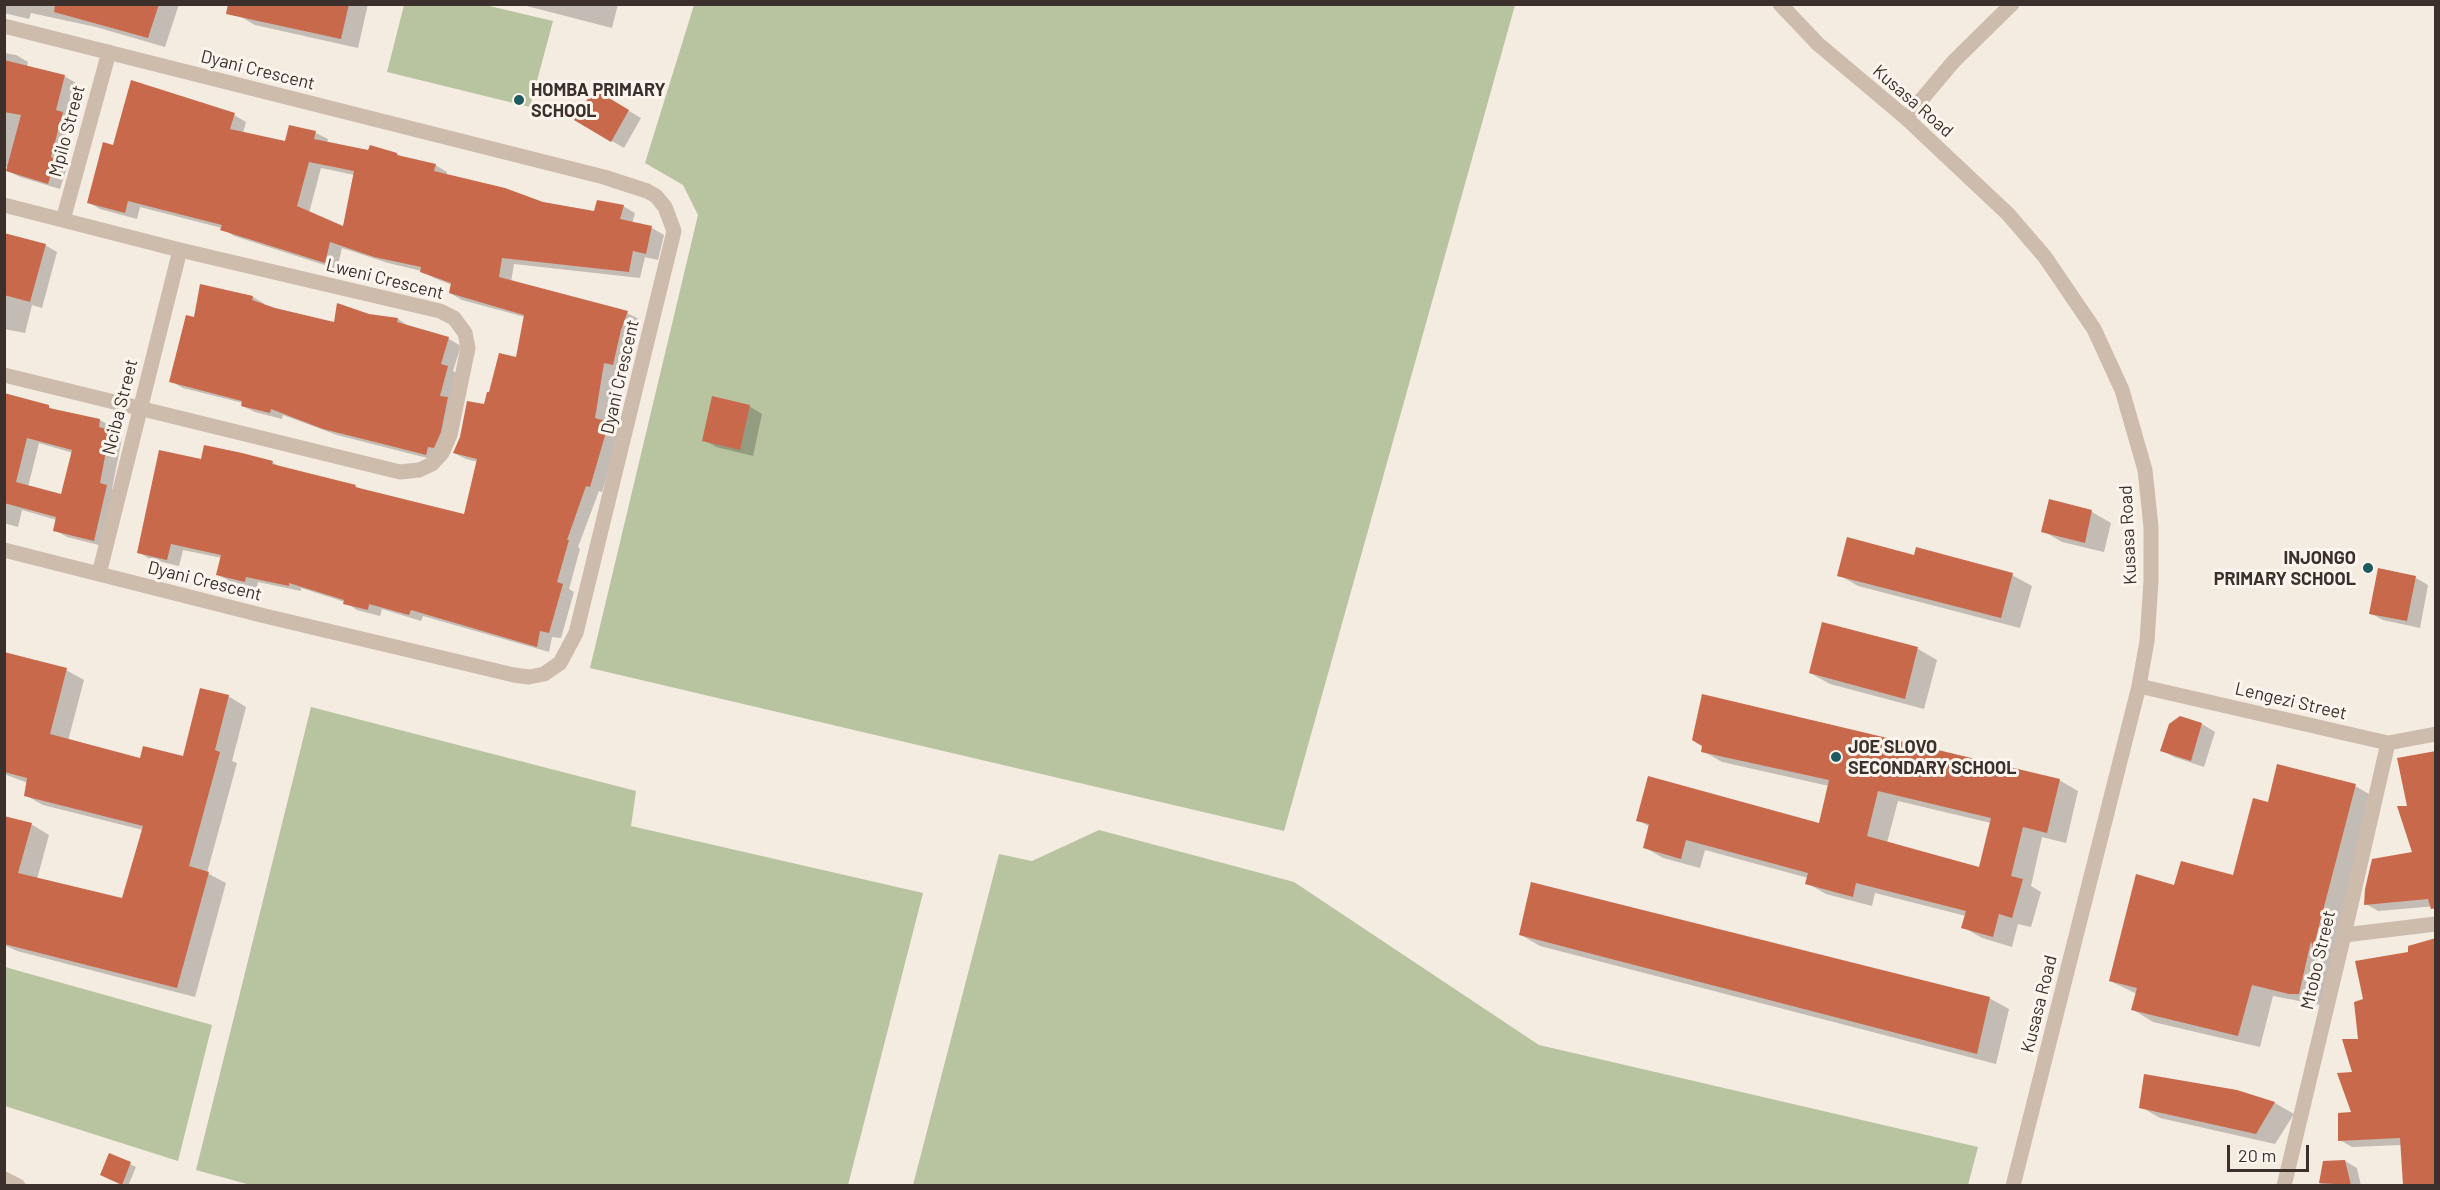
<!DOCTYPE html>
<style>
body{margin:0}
#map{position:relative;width:2440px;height:1190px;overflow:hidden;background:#f4ebe1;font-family:Barlow,sans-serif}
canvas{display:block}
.frame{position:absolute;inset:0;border:6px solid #3b302b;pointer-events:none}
.scale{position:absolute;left:2227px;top:1145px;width:82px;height:27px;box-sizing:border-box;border:3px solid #3b302b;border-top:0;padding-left:8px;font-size:18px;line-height:21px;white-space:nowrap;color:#3b302b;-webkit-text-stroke:4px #fbf5ee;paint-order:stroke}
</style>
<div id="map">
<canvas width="2440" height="1190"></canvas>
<div class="frame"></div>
<div class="scale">20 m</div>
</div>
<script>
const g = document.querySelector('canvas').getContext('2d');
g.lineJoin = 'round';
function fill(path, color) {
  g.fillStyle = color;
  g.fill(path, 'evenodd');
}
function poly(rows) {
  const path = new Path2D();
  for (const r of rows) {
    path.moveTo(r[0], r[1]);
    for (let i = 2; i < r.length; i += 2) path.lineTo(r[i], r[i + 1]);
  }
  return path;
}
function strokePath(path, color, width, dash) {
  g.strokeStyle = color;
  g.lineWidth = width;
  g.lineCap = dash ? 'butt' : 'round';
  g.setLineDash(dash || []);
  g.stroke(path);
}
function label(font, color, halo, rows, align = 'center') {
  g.font = font + ' Barlow,sans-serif';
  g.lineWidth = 6;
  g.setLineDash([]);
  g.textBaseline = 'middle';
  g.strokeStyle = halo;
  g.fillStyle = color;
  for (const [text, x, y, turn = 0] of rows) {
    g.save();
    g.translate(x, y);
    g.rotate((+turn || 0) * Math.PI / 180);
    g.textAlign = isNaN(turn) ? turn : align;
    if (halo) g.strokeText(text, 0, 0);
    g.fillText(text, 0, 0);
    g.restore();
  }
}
fill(poly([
 [404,5,485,5,553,21,530,107,387,72],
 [694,5,1515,5,1284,831,590,668,698,215,683,185,645,163],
 [311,707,636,791,631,826,923,893,848,1185,254,1186,196,1170],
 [1099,830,1294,882,1539,1045,1978,1147,1968,1185,913,1185,999,854,1032,861],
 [5,967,212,1025,178,1161,5,1106]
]), '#b8c4a0');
fill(poly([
 [4,4,179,4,165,47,96,27,31,13,29,19,4,13],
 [240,4,368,4,358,48,255,25,238,15],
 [519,4,618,4,612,28],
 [4,53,16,55,28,62,27,67,64,76,76,83,68,116,75,120,63,165,67,167,60,189,20,177,8,171,9,167,4,166],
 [595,91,641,118,624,148,576,120],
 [234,115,246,122,243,133,286,143,290,127,316,133,328,139,327,144,369,152,397,154,403,158,435,165,447,172,446,176,543,203,595,212,623,206,635,213,632,224,652,228,664,235,658,260,645,257,640,278,514,264,511,282,627,313,639,319,625,370,616,368,607,423,621,430,602,492,599,491,578,547,580,549,569,589,574,592,561,638,552,637,549,652,423,616,421,621,382,609,380,616,357,610,345,602,301,588,301,591,258,582,257,588,230,581,218,575,222,558,183,550,179,566,150,559,138,552,202,460,272,462,282,468,355,486,362,490,466,516,478,462,466,459,454,453,517,359,525,317,462,300,450,293,452,285,434,278,422,271,388,263,342,248,337,269,234,236,222,228,140,207,137,219,100,209,88,202,114,147],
 [321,168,355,175,344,228,309,213],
 [4,235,45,245,57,252,42,308,32,305,25,333,4,329],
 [253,297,265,304,264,306,335,323,369,315,398,319,410,327,449,339,461,346,453,371,460,375,439,461,337,435,283,415,282,419,255,412,242,406,243,403,183,388,171,381,195,319],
 [4,395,49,407,57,412,100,420,112,427,111,432,122,438,112,489,119,493,107,547,67,537,55,530,57,520,22,510,18,527,4,523],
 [39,443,73,453,63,496,28,487],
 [749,406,762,414,753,456,716,447,704,440],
 [2050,501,2092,512,2111,523,2104,552,2062,542,2043,531],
 [1915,557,2012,575,2032,586,2020,628,1858,586,1839,575],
 [2416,578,2428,585,2420,628,2383,620,2370,613],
 [1823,624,1918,649,1937,660,1924,709,1830,684,1810,673],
 [66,670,84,680,68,741,141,759,184,758,228,696,246,707,232,761,237,763,207,873,226,883,195,997,17,951,4,945,4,818,31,824,49,835,37,879,123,900,143,830,43,805,25,795,28,783,4,774,4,728],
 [2180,718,2202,724,2215,732,2204,767,2174,757,2162,750],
 [1703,751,2059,780,2078,791,2066,843,2042,837,2031,886,2041,892,2031,927,2018,924,2012,947,1982,938,1963,927,1966,916,1875,893,1872,906,1826,894,1807,883,1808,878,1705,850,1700,868,1663,858,1644,847,1650,827,1638,820,1821,825,1829,786,1722,762],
 [1898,801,1991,823,1980,869,1887,843],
 [2355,786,2376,798,2320,1005,2273,996,2260,1047,2153,1022,2132,1009,2137,994,2110,981,2175,887,2234,877,2269,804],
 [2409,807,2436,906,2378,911,2366,904,2414,853],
 [1521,935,1989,998,2009,1009,1996,1064,1540,946],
 [2436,940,2436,1186,2405,1186,2402,1145,2352,1147,2340,1140,2353,1114,2354,1073,2365,1001,2409,953],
 [2237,1091,2275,1103,2294,1114,2275,1144,2160,1118,2141,1107],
 [110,1155,136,1167,128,1186,107,1178],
 [2345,1161,2357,1168,2361,1186,2320,1186,2324,1163]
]), '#0003');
fill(poly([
 [55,4,159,4,148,38,54,12],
 [228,4,349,4,341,39,226,14],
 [4,60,65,75,56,110,63,112,51,157,56,159,48,184,6,171,21,115,4,112],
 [131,80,235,113,230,129,285,141,289,125,316,131,314,139,368,150,370,145,397,153,397,155,436,164,434,171,505,188,543,202,594,211,597,200,624,205,620,219,652,226,646,254,633,251,629,272,502,258,499,277,628,311,621,330,613,365,604,363,595,418,609,422,590,487,586,486,567,540,569,540,557,582,563,584,549,633,540,631,537,647,411,610,409,615,369,604,368,610,343,604,344,600,289,583,289,586,246,577,245,582,216,575,221,555,171,544,167,560,137,553,159,450,201,459,204,445,242,453,273,461,272,464,356,485,355,487,464,514,477,459,453,453,460,437,467,401,484,404,487,392,489,392,499,353,516,357,524,315,449,293,451,283,420,272,421,267,374,257,330,242,325,263,220,230,222,225,167,211,128,201,125,213,87,203,103,142,113,145],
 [309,162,354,171,343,226,297,206],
 [594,89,629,110,611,142,574,120],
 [4,233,46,244,30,302,4,295],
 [200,284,253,296,252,300,275,308,334,322,337,303,369,314,398,318,397,322,449,337,441,364,448,366,440,396,448,397,441,432,434,448,428,447,426,455,391,446,323,429,271,409,270,413,241,406,242,401,169,382,186,315,194,317],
 [4,393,49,405,49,408,100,419,99,427,110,430,100,483,107,485,94,541,53,531,56,517,4,503],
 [27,438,72,450,61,494,16,482],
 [712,396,750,405,740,450,702,441],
 [2049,499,2092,510,2085,543,2041,532],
 [1847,537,1914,555,1916,547,2013,573,2001,618,1837,576],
 [2378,568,2416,576,2407,621,2369,614],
 [1822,622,1918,647,1905,699,1809,673],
 [4,652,67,668,50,734,140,758,143,746,183,756,200,688,229,695,215,750,220,752,189,866,209,872,177,988,4,944,4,816,32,823,18,873,122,898,143,826,24,796,27,778,4,772],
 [1702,694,2060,779,2047,833,2023,827,2011,876,2023,879,2012,918,1999,914,1993,937,1961,928,1966,911,1856,883,1853,897,1805,884,1808,873,1686,840,1681,859,1643,848,1649,824,1636,821,1648,776,1819,823,1829,780,1701,752,1702,746,1692,740],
 [1878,791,1991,818,1979,867,1867,836],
 [2180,716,2202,723,2191,761,2160,751,2169,724],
 [2436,751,2436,908,2431,909,2428,899,2364,905,2365,889,2372,859,2412,852,2397,806,2407,806,2397,758],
 [2277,764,2356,784,2313,949,2311,941,2299,994,2289,994,2252,985,2238,1036,2131,1010,2137,988,2109,981,2136,874,2174,885,2181,861,2233,875,2253,798,2268,802],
 [1531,882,1990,997,1977,1054,1519,935],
 [2436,938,2436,1185,2403,1185,2400,1138,2338,1141,2338,1113,2351,1112,2337,1073,2352,1072,2342,1039,2358,1039,2354,1002,2363,999,2355,961,2408,952,2408,946],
 [2144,1074,2237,1090,2275,1102,2256,1134,2139,1108],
 [109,1153,131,1162,122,1185,100,1175],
 [2345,1160,2351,1185,2319,1183,2323,1161]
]), '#c8694b');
strokePath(poly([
 [1780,4,1818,44,1906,118,2008,214,2045,257,2094,329,2122,390,2145,470,2151,527,2151,581,2147,641,2139,686,2013,1186],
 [4,26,604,177,647,191,656,196,665,207,674,231,576,633,560,663,544,674,529,677,514,675,265,616,4,550],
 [1906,118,1954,61,2012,4],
 [4,205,180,250,440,311,454,318,465,333,468,348,450,435,442,453,432,464,419,470,400,472,4,375],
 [63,220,109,52],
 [99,574,180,250],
 [2139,686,2388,743,2436,734],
 [2344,935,2436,924],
 [2284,1186,2344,935,2388,743]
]), '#cdbbac', 15);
strokePath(poly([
 [4,1179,18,1186]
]), '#cdbbac', 15);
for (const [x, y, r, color] of [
 [519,100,6,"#1f5a5e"],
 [2368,568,6,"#1f5a5e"],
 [1836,757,6,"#1f5a5e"]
]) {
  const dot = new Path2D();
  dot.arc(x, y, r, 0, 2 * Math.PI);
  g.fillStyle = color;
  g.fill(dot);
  strokePath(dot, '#fbf5ee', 2);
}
label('18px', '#3b302b', '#fbf5ee', [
 ["Dyani Crescent",258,70,14],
 ["Kusasa Road",1913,101,41],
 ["Mpilo Street",67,131,-75],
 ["Lweni Crescent",385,279,14],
 ["Dyani Crescent",620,377,-77],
 ["Nciba Street",120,407,-76],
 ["Kusasa Road",2128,535,-93],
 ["Dyani Crescent",205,581,14],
 ["Lengezi Street",2291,701,13],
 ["Mtobo Street",2318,960,-77],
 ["Kusasa Road",2039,1004,-76]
]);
label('bold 18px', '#3b302b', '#fbf5ee', [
 ["HOMBA PRIMARY",531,90],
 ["SCHOOL",531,111],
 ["INJONGO",2356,558,"right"],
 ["PRIMARY SCHOOL",2356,579,"right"],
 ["JOE SLOVO",1848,747],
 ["SECONDARY SCHOOL",1848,768]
], 'left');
</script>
